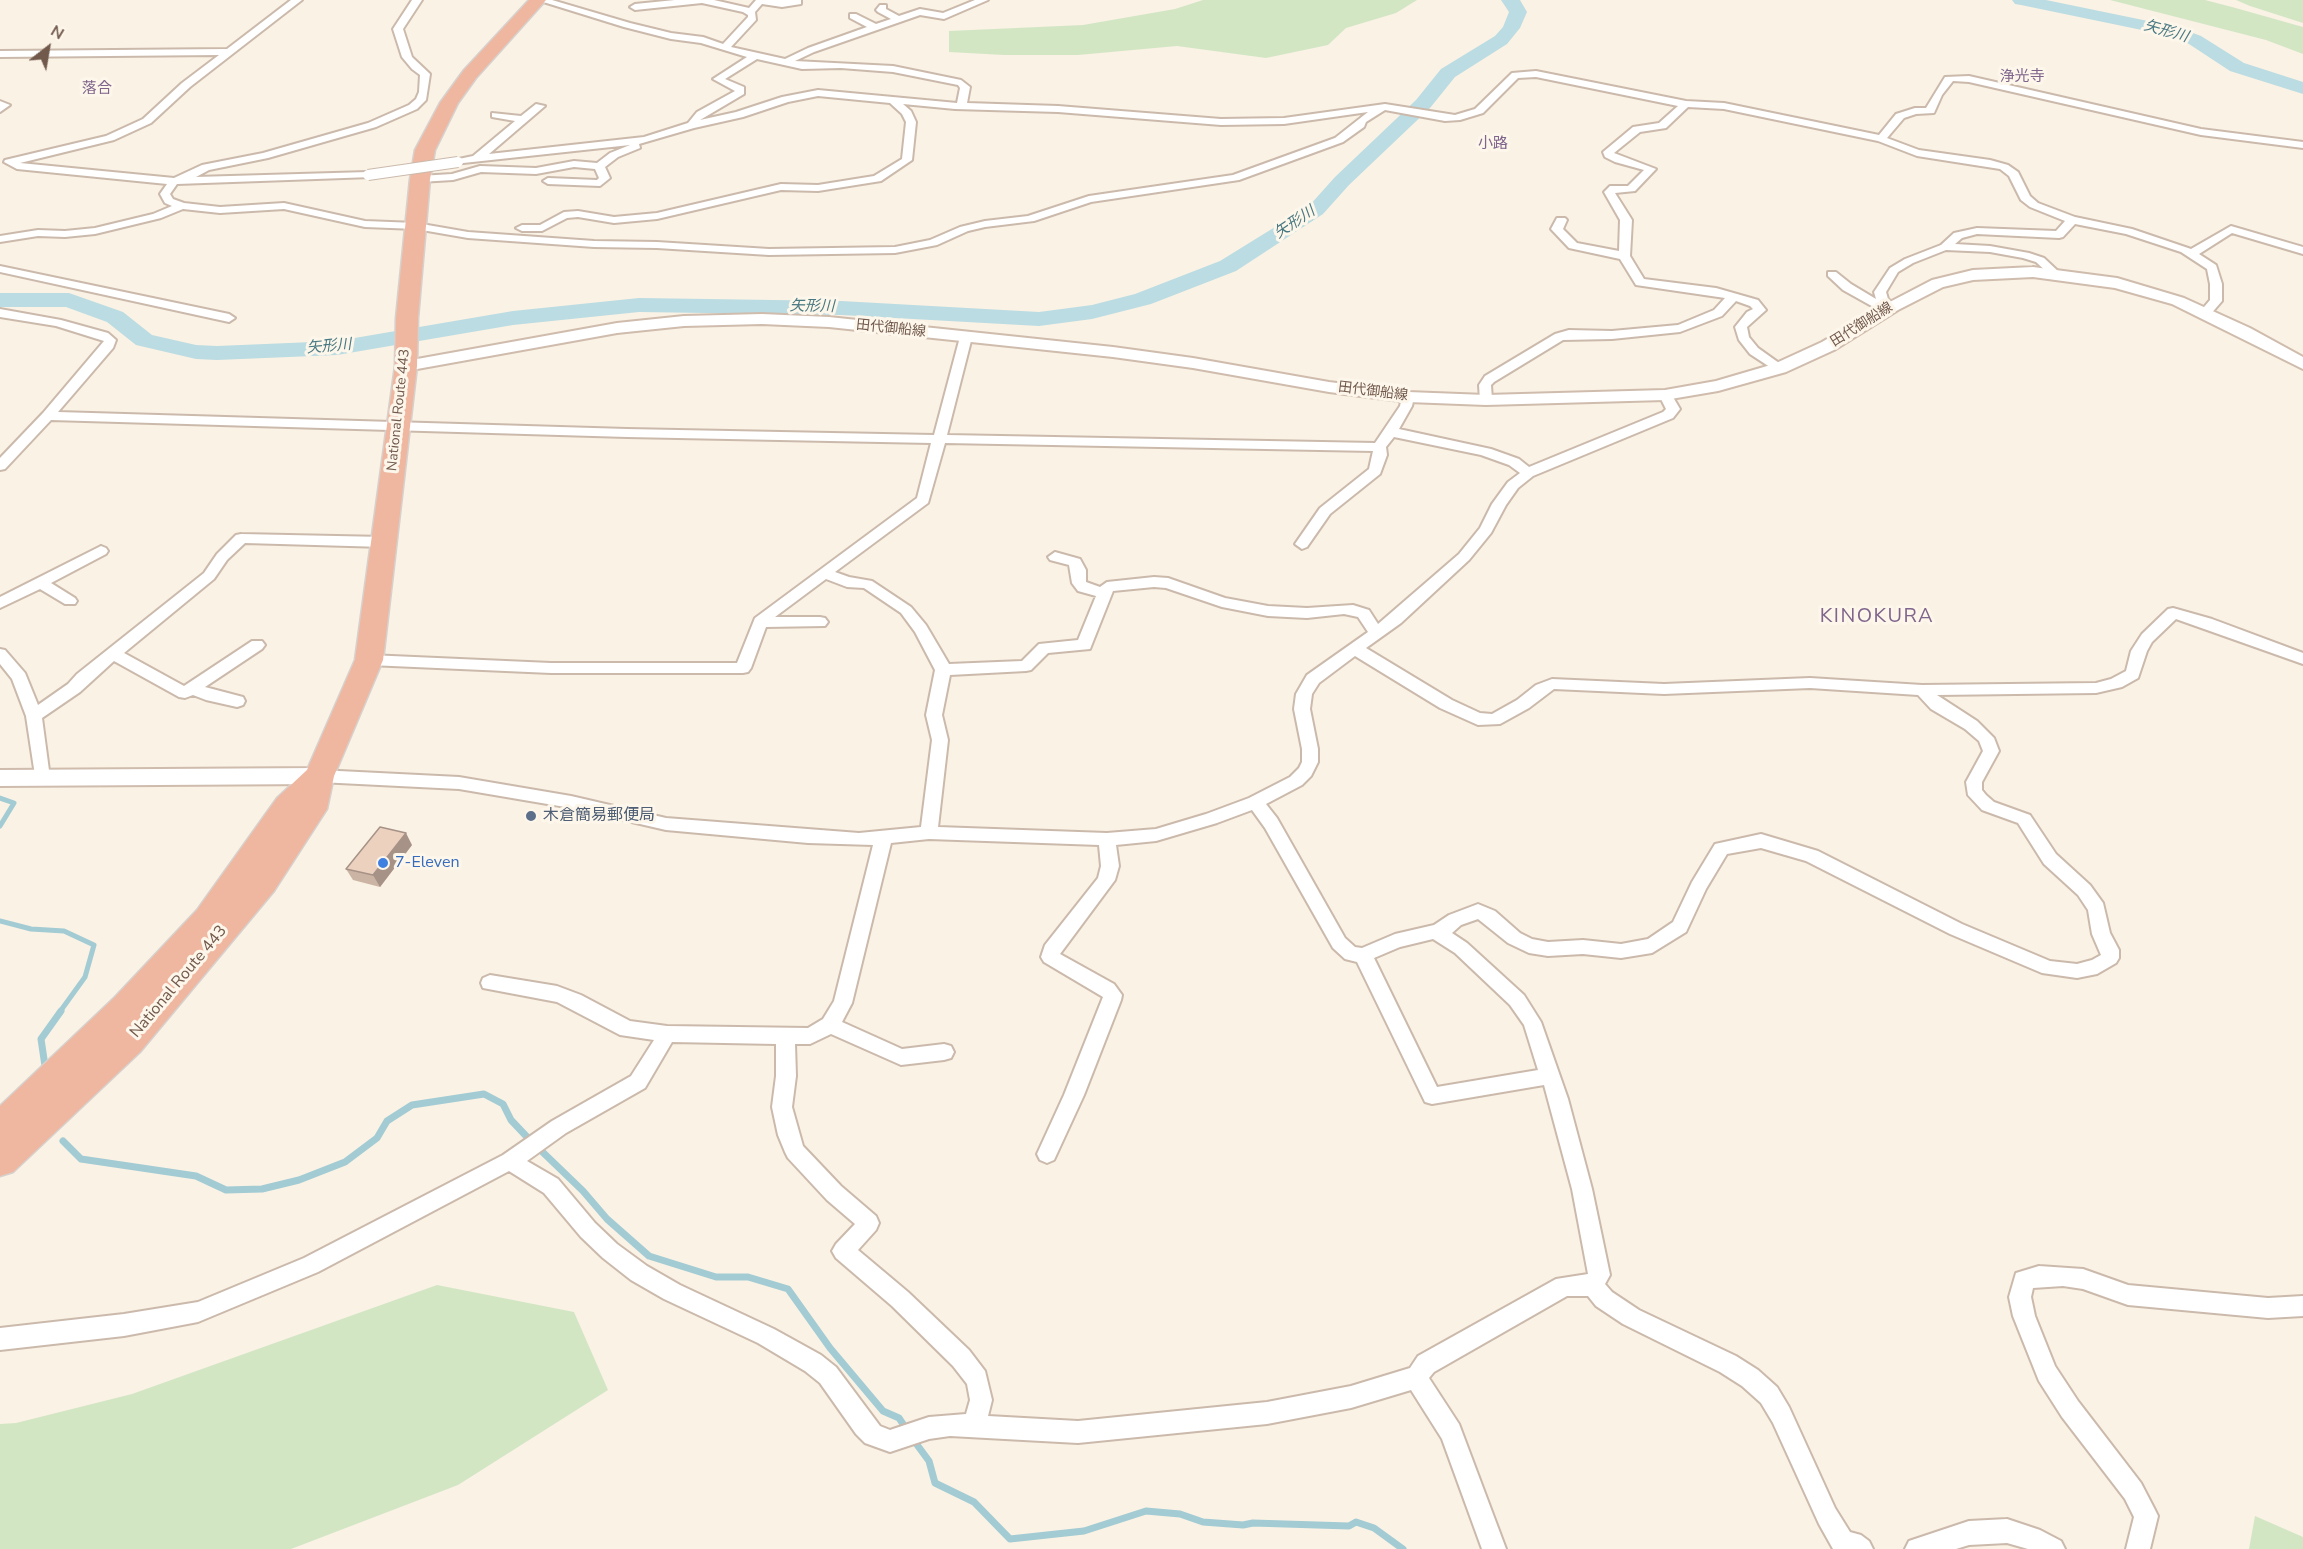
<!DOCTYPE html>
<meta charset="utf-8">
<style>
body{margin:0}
#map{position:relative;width:2303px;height:1549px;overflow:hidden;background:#faf2e5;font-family:"Nunito Sans",sans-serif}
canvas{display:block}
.north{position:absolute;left:18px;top:18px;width:60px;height:60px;-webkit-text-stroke:4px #fdf6ea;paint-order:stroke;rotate:31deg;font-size:16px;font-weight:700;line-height:24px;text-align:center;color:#71594c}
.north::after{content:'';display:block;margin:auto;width:21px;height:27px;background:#71594c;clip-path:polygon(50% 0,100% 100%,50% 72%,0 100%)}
</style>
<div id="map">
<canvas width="2303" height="1549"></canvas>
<div class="north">N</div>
</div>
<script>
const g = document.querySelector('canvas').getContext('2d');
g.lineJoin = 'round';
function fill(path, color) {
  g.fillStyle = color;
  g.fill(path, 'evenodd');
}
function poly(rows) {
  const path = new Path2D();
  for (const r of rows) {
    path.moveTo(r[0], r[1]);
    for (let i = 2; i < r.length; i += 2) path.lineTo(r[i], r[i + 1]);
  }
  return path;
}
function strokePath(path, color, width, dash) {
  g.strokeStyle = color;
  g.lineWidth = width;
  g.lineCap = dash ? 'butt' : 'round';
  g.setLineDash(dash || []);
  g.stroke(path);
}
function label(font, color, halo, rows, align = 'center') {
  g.font = font + ' "Nunito Sans","Noto Sans JP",sans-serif';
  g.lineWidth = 6;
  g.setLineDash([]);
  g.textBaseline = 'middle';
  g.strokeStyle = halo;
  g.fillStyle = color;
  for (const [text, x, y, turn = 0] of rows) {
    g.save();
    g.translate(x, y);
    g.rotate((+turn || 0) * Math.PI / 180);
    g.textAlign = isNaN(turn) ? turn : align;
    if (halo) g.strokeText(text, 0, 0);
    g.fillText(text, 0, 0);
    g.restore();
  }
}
fill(poly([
 [1203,0,1417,0,1396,13,1346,28,1328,45,1266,58,1177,46,1078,55,1004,55,949,52,949,31,1083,25,1175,9],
 [2110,0,2205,0,2232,7,2303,27,2303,54,2266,40],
 [2236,0,2303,0,2303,23,2250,6],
 [437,1285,574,1312,608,1390,458,1485,291,1549,0,1549,0,1424,16,1423,132,1394],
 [2255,1516,2303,1537,2303,1549,2249,1549]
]), '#d2e6c4');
strokePath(poly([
 [0,798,14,803,0,826],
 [0,921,31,929,64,931,94,945,85,977,59,1013]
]), '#a2cbd3', 5);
strokePath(poly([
 [45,1066,41,1039,61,1011],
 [63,1141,81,1159,196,1176,226,1190,262,1189,299,1180,345,1162,377,1138,387,1121,412,1105,484,1094,503,1104,511,1120,528,1138,583,1191,607,1219,649,1256,716,1277,748,1277,788,1289,830,1348,883,1411,899,1418,907,1430],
 [912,1438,929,1461,935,1483,974,1502,1010,1539,1084,1531,1146,1511,1180,1514,1203,1522,1243,1525,1253,1523,1349,1526,1356,1522,1374,1528,1403,1549]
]), '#a2cbd3', 7);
fill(poly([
 [1501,0,1520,0,1527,12,1520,28,1507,44,1455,77,1430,108,1349,185,1323,214,1236,271,1151,304,1092,319,1039,326,841,315,639,312,513,325,337,355,217,360,196,359,136,345,107,322,66,307,0,307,0,293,69,293,123,312,152,335,196,345,217,346,337,341,513,311,639,298,841,301,1039,312,1092,305,1135,294,1220,261,1309,206,1335,177,1416,100,1441,69,1495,36,1503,27,1509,12,1501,0],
 [2012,0,2046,0,2177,27,2201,36,2244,63,2303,82,2303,94,2230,71,2189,44,2166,35,2021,5,2015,4,2012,0]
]), '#bbdce2');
const street = poly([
 [291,0,302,0,190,87,151,123,114,140,20,163,174,178,202,165,263,153,368,123,409,105,416,99,419,92,420,75,412,69,402,57,393,29,412,0,422,0,403,29,412,57,430,74,426,100,417,109,376,127,268,158,209,170,196,177,368,172,372,173,372,177,177,184,170,194,173,199,184,203,220,207,284,203,365,221,416,223,468,232,594,241,657,242,769,249,895,247,930,240,960,227,985,221,1028,216,1089,196,1233,175,1335,138,1368,112,1284,124,1221,125,1058,112,955,109,903,104,911,111,916,122,912,160,881,181,818,191,781,190,657,219,614,223,578,217,567,218,542,231,522,231,516,228,522,225,540,225,564,212,578,211,614,217,657,213,781,184,818,185,874,176,902,159,906,122,902,114,890,103,818,96,788,102,743,117,694,128,639,144,640,148,618,157,605,167,610,178,600,186,548,184,543,181,548,178,597,180,599,178,595,169,574,167,536,174,481,172,453,180,420,182,415,179,420,176,452,174,480,166,536,168,574,161,597,163,610,153,630,145,454,164,454,160,473,156,515,121,492,117,492,113,521,116,536,104,545,106,489,154,644,137,688,123,697,112,735,91,713,79,747,57,701,43,671,39,624,27,537,0,552,0,630,23,671,33,703,37,723,44,748,17,748,15,743,12,702,3,635,10,630,7,635,4,675,0,714,0,749,8,756,0,801,0,801,4,782,7,762,4,755,12,756,20,731,47,785,59,808,48,867,27,850,18,850,14,856,14,876,24,891,19,878,12,876,10,880,5,886,5,886,9,899,16,920,9,943,13,975,0,988,0,944,19,920,15,814,52,795,61,893,66,961,80,970,87,967,103,1058,106,1221,119,1284,118,1385,104,1455,115,1475,109,1512,73,1536,71,1686,101,1724,103,1879,135,1896,114,1915,108,1926,108,1945,77,1969,76,2201,129,2303,142,2303,148,2201,135,1969,82,1953,81,1942,95,1934,113,1916,114,1904,118,1887,138,1919,150,1990,160,2008,165,2018,172,2030,196,2038,203,2075,217,2132,229,2191,249,2231,226,2303,247,2303,254,2232,233,2199,254,2216,265,2222,284,2222,301,2209,316,2205,317,2199,313,2210,300,2210,284,2207,269,2181,252,2126,234,2075,224,2063,237,2059,238,1977,234,1962,238,1955,244,1990,246,2029,253,2044,258,2060,273,2058,275,2050,275,2036,262,2023,258,1990,252,1946,250,1913,263,1898,272,1886,292,1888,299,1898,307,1886,314,1843,290,1828,276,1828,272,1836,272,1851,284,1876,299,1874,292,1890,268,1905,259,1941,245,1954,233,1977,228,2056,231,2065,221,2030,207,2021,200,2009,176,2000,169,1917,156,1878,141,1724,109,1688,107,1666,128,1640,132,1614,153,1656,169,1635,191,1615,193,1632,220,1630,256,1644,279,1716,288,1758,300,1766,310,1747,327,1749,337,1758,348,1786,368,1780,372,1776,371,1750,354,1739,340,1735,327,1747,312,1753,309,1750,306,1736,301,1722,316,1680,332,1612,339,1563,340,1494,382,1491,385,1492,400,1486,404,1480,400,1479,385,1485,376,1555,334,1569,330,1612,331,1678,325,1714,310,1725,298,1636,285,1620,259,1569,248,1551,229,1557,218,1565,218,1567,220,1563,229,1577,243,1619,251,1620,220,1604,192,1610,186,1628,186,1644,170,1615,162,1605,157,1603,152,1633,127,1659,123,1678,106,1536,77,1518,78,1483,113,1460,120,1445,121,1385,110,1366,122,1364,127,1343,142,1239,180,1091,202,1034,221,985,227,968,231,937,245,895,253,769,255,657,248,594,247,468,238,416,229,365,227,284,209,220,213,183,209,161,218,95,234,65,237,38,236,0,242,0,236,38,230,65,231,95,228,153,214,172,206,165,203,160,194,167,184,17,169,4,162,5,160,106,136,143,119,182,83,219,55,0,57,0,51,227,49,291,0],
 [757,59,802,69,841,68,893,72,958,85,960,88,957,103,818,90,782,97,736,112,700,120,744,94,744,87,725,79,757,59],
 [0,101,10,105,0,112,0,101],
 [0,266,229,314,235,318,229,322,0,272,0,266],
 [0,309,61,320,108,333,116,340,113,348,58,412,627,429,934,435,960,337,966,333,972,337,947,435,1375,443,1400,406,1402,397,1408,393,1414,397,1412,406,1399,429,1491,449,1519,459,1529,467,1663,412,1666,409,1659,395,1665,391,1670,392,1680,409,1673,418,1533,476,1518,488,1506,505,1491,533,1469,560,1401,623,1366,648,1452,700,1480,713,1492,714,1517,700,1536,685,1552,679,1664,684,1810,678,1922,685,2096,683,2111,679,2126,671,2131,651,2142,634,2168,609,2173,608,2212,619,2303,653,2303,664,2176,619,2152,642,2147,651,2138,678,2122,687,2096,693,1937,695,1977,721,1994,738,1999,751,1982,782,1982,790,1986,795,1994,802,2030,815,2056,854,2090,885,2103,903,2110,933,2119,950,2119,958,2116,963,2097,974,2077,978,2042,973,1950,934,1806,861,1761,848,1727,854,1706,889,1686,932,1652,953,1621,958,1583,954,1548,956,1529,953,1508,943,1478,919,1461,925,1452,933,1467,943,1524,995,1541,1022,1568,1099,1592,1189,1610,1275,1605,1284,1612,1292,1639,1310,1736,1356,1758,1370,1777,1387,1789,1407,1835,1508,1850,1532,1861,1535,1869,1541,1873,1549,1833,1549,1819,1524,1773,1423,1761,1403,1742,1386,1720,1372,1623,1324,1596,1306,1588,1296,1567,1296,1434,1372,1429,1378,1459,1424,1506,1549,1482,1549,1442,1439,1411,1390,1351,1408,1267,1424,1078,1443,950,1436,929,1439,890,1452,865,1443,856,1434,820,1383,805,1371,758,1343,664,1299,631,1280,603,1258,581,1237,544,1193,509,1171,318,1272,198,1322,124,1336,0,1350,0,1328,124,1314,198,1302,304,1258,503,1155,552,1121,631,1076,654,1040,620,1035,557,1002,483,988,481,983,483,978,490,975,557,986,581,995,630,1021,667,1026,808,1028,823,1019,834,1001,873,845,808,843,666,830,571,808,459,789,319,782,313,780,311,776,313,772,319,770,459,777,571,796,666,818,859,833,921,827,932,740,926,715,935,670,915,632,901,613,864,588,847,587,826,579,775,617,820,617,825,618,828,622,825,626,766,627,751,668,748,672,743,673,551,673,369,665,361,660,369,655,551,663,737,663,755,618,917,498,931,443,627,437,51,420,5,469,0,470,0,458,43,413,104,341,56,326,0,317,0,309],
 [1394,437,1481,455,1509,465,1520,473,1508,482,1492,504,1480,528,1459,554,1378,624,1369,610,1353,605,1307,608,1268,606,1225,598,1168,578,1154,577,1107,582,1100,587,1086,582,1086,570,1080,559,1055,552,1048,557,1050,560,1069,565,1072,583,1078,591,1096,596,1078,640,1039,644,1022,661,949,664,926,625,911,607,872,581,849,577,835,572,928,503,945,443,1373,451,1369,469,1320,508,1295,544,1302,549,1307,547,1330,514,1380,474,1387,455,1386,447,1394,437],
 [1154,587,1166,588,1222,607,1268,616,1307,618,1344,614,1358,617,1368,632,1307,675,1296,694,1294,709,1302,749,1302,762,1299,768,1290,777,1249,798,1206,814,1156,829,1107,833,938,827,948,740,942,715,950,675,1026,671,1031,670,1048,653,1090,649,1113,591,1154,587],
 [1355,656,1440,708,1478,725,1500,724,1529,708,1554,689,1664,694,1810,688,1918,695,1931,709,1965,729,1979,741,1983,751,1966,782,1968,795,1982,810,2018,823,2044,864,2078,895,2088,910,2092,934,2101,955,2092,960,2077,964,2050,961,1962,924,1818,851,1761,834,1715,844,1692,882,1673,922,1648,939,1621,944,1583,940,1548,942,1532,939,1520,933,1495,911,1478,904,1449,915,1434,925,1395,934,1362,948,1355,947,1345,938,1277,818,1266,804,1302,785,1311,776,1318,762,1318,749,1310,709,1312,694,1319,683,1355,656],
 [1252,810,1265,828,1333,948,1345,959,1357,962,1425,1102,1432,1104,1544,1085,1572,1189,1588,1274,1556,1279,1418,1356,1410,1368,1351,1386,1267,1402,1078,1421,988,1416,992,1400,985,1371,969,1350,908,1292,858,1250,876,1230,879,1223,876,1216,841,1186,803,1146,792,1107,796,1076,795,1044,810,1044,831,1034,901,1065,944,1060,951,1058,954,1052,951,1046,944,1044,902,1049,842,1022,852,1003,891,843,929,839,1099,845,1101,866,1098,878,1045,945,1041,957,1044,962,1103,997,1064,1095,1037,1154,1040,1160,1047,1163,1054,1160,1084,1095,1121,1000,1122,995,1114,984,1060,954,1115,880,1119,866,1116,845,1156,841,1217,823,1252,810],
 [1433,939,1455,953,1510,1005,1524,1025,1538,1070,1437,1087,1374,958,1400,947,1433,939],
 [672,1042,776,1044,776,1076,772,1107,778,1135,785,1152,788,1158,827,1200,855,1224,836,1244,832,1251,836,1258,892,1306,953,1366,967,1384,970,1400,966,1414,929,1417,890,1430,880,1426,836,1367,821,1355,774,1329,680,1285,647,1266,617,1244,595,1223,558,1179,527,1161,566,1133,645,1088,672,1042],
 [241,534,384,537,391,542,384,547,245,543,227,560,214,579,124,653,184,686,252,641,262,641,265,645,262,649,205,687,243,697,245,701,243,705,237,707,206,700,193,695,185,698,179,697,114,661,80,692,42,718,50,778,48,782,42,784,36,782,26,716,12,679,0,664,0,649,5,650,25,673,38,705,68,684,77,674,204,573,217,554,236,535,241,534],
 [101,546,106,548,108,551,106,554,51,583,75,598,77,601,75,604,65,604,40,589,0,608,0,597,101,546],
 [2039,1266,2083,1269,2128,1285,2268,1298,2303,1296,2303,1316,2268,1318,2128,1305,2083,1289,2063,1286,2033,1288,2031,1297,2035,1316,2055,1366,2078,1401,2141,1483,2154,1508,2158,1516,2150,1549,2126,1549,2134,1517,2125,1499,2062,1417,2039,1381,2013,1316,2009,1297,2016,1273,2039,1266],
 [2007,1519,2040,1530,2061,1541,2065,1549,2028,1549,2007,1543,1969,1545,1956,1549,1905,1549,1909,1541,1969,1521,2007,1519]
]);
const secondary = poly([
 [2033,267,2117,278,2184,298,2250,328,2303,357,2303,369,2172,304,2115,288,2033,277,1973,280,1943,287,1898,310,1834,350,1786,372,1718,391,1665,400,1486,405,1408,402,1329,392,1193,368,1113,357,829,327,762,324,684,326,617,333,406,371,400,370,397,366,400,362,406,361,617,323,684,316,762,314,829,317,1113,347,1193,358,1329,382,1408,392,1486,395,1665,390,1716,381,1774,364,1822,342,1886,304,1932,280,1973,270,2033,267],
 [319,768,327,770,330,776,327,782,319,784,0,786,0,770,319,768]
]);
const highway = poly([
 [529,0,546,0,476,78,458,103,435,150,430,179,418,318,417,366,383,660,334,776,327,809,274,891,140,1052,13,1172,0,1176,0,1106,115,997,197,910,277,798,307,770,355,660,395,366,396,318,410,179,415,150,440,103,464,70,529,0]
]);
strokePath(street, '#cbbaac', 4);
strokePath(secondary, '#cfbcad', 4);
strokePath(highway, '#d7d1cd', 3);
fill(street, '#fff');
fill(secondary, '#fff');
fill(highway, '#efb6a0');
const streetBridge = poly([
 [368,175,458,162]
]);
strokePath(streetBridge, '#cbbaac', 12, []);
strokePath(streetBridge, '#fff', 10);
fill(poly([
 [412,845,380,887,353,880,346,869]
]), '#ccb4a4');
fill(poly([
 [406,833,412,845,380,887,373,875]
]), '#a69286');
const building = poly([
 [380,827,406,833,373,875,346,869,380,827]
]);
fill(building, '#edd1bf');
strokePath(building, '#a69286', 1.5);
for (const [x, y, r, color] of [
 [531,816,6,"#5c6f8a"],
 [383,863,6,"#3f7fe0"]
]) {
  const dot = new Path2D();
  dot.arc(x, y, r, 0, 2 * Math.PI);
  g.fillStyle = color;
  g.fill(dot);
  strokePath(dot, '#fdf6ea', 2);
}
label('14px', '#71594c', '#fdf6ea', [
 ["田代御船線",1862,325,-32],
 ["田代御船線",891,329,6],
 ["田代御船線",1373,392,7],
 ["National Route 443",399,410,-84]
]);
label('italic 15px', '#487882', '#fdf6ea', [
 ["矢形川",2166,32,16],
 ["矢形川",1295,223,-34],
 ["矢形川",812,307,1],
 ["矢形川",329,347,-5]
]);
label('15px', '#7f648c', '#fdf6ea', [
 ["浄光寺",2022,77],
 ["落合",97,89],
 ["小路",1493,144]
]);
label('16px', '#4e5e75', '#fdf6ea', [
 ["木倉簡易郵便局",543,816]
], 'left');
label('16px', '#366cbe', '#fdf6ea', [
 ["7-Eleven",395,863]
], 'left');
label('16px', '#71594c', '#fdf6ea', [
 ["National Route 443",179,982,-50]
]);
g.letterSpacing = '1.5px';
label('20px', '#7f648c', '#fdf6ea', [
 ["KINOKURA",1877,617]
]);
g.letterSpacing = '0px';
</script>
